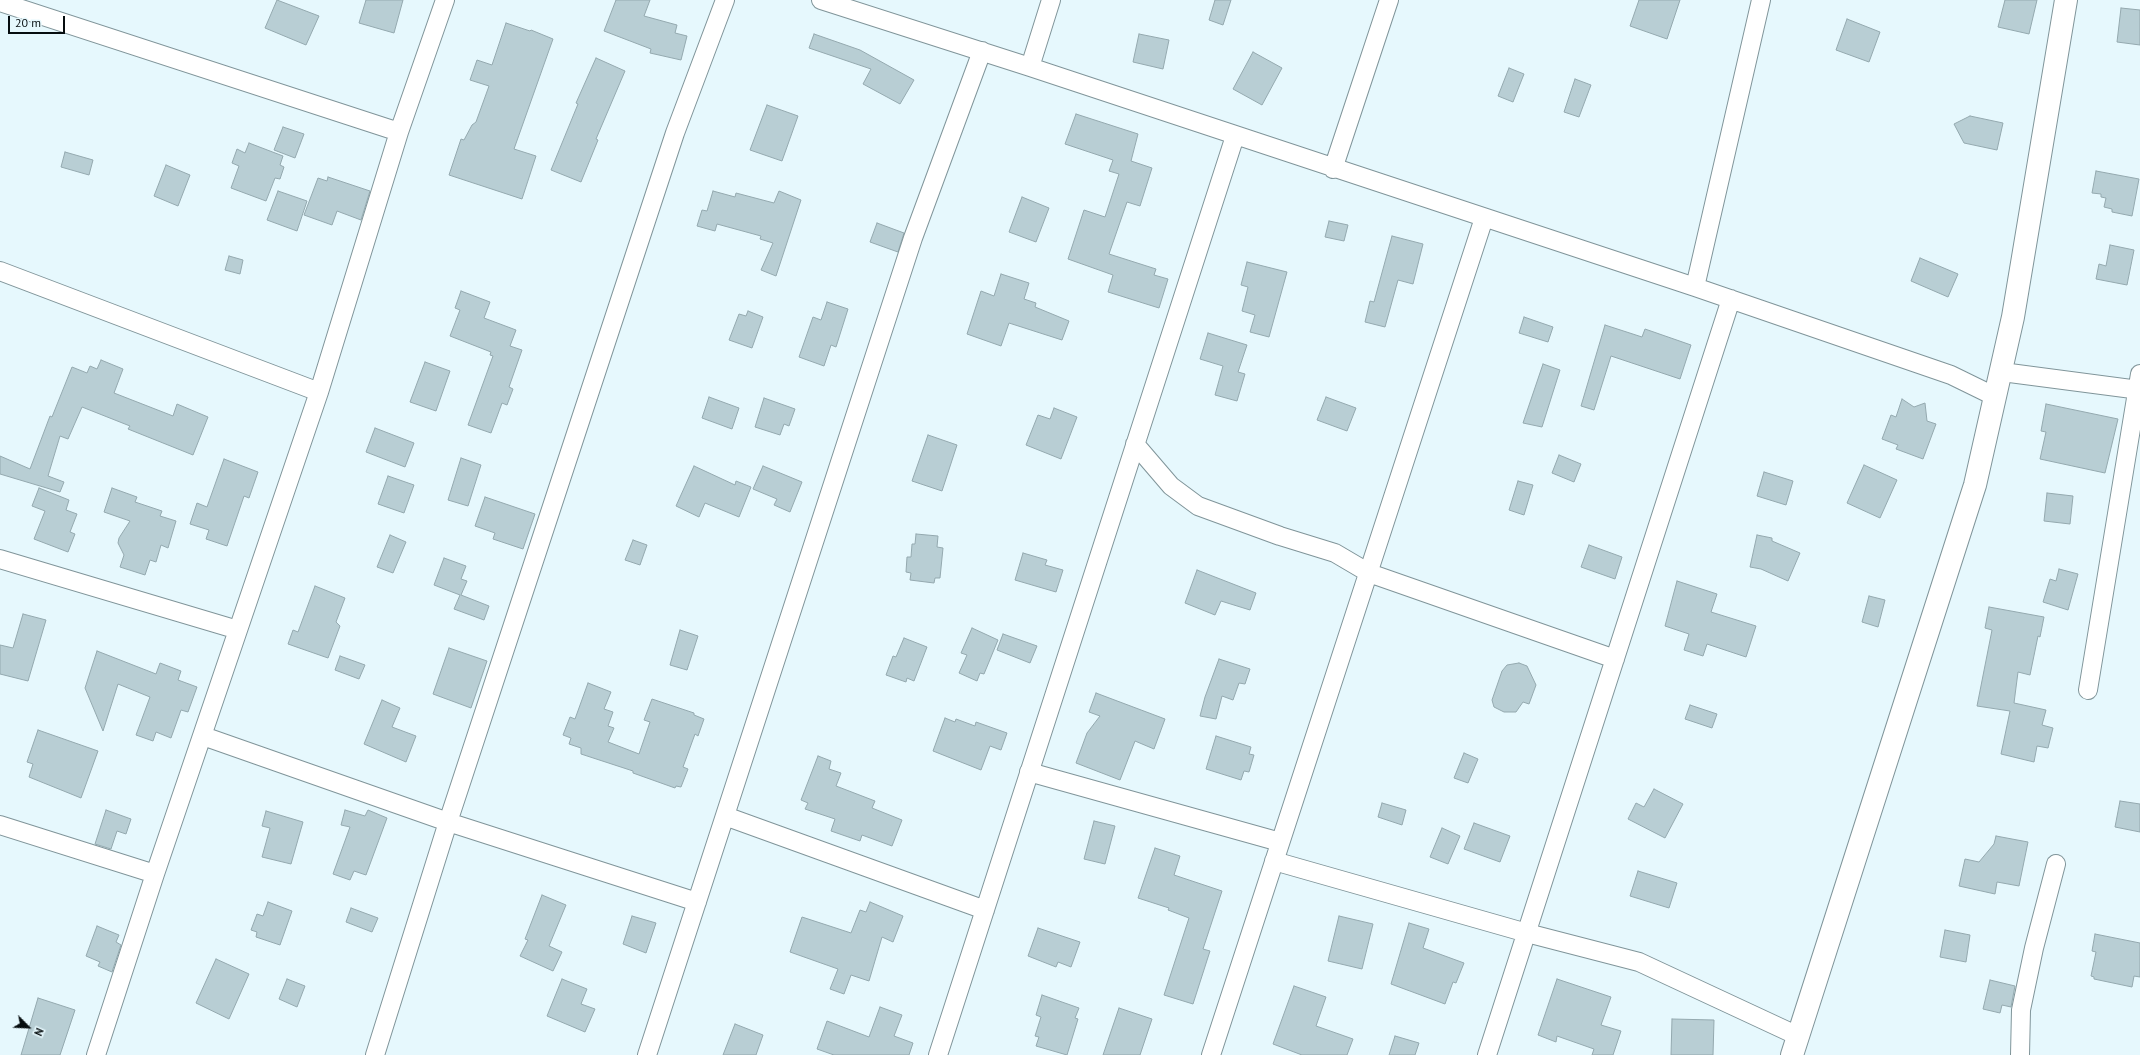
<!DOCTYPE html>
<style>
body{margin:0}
#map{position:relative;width:2140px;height:1055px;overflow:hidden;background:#e6f8fd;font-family:"PT Sans",sans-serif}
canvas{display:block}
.north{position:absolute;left:8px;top:1007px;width:40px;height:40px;-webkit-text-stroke:3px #e6f8fd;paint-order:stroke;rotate:114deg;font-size:11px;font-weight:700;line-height:16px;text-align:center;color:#060d0f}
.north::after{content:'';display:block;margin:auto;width:14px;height:18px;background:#060d0f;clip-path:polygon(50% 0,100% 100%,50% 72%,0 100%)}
.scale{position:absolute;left:8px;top:16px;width:57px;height:18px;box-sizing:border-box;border:2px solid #060d0f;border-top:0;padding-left:5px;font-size:12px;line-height:14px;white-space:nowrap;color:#060d0f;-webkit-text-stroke:3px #e6f8fd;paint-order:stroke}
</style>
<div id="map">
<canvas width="2140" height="1055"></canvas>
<div class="north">N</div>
<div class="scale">20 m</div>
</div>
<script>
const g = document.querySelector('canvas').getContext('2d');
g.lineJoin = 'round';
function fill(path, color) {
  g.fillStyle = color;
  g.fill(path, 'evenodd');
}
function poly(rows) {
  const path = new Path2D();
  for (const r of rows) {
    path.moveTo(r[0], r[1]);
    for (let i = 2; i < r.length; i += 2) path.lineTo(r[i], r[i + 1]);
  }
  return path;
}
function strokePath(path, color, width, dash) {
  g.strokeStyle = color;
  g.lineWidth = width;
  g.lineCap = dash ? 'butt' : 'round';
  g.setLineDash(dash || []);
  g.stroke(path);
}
const building = poly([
 [277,0,319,16,306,45,265,28,277,0],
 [366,0,403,0,394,33,359,23,366,0],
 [616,0,650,0,644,16,677,25,675,33,687,36,681,60,650,53,651,49,604,31,616,0],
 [1215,0,1231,0,1223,25,1209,20,1215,0],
 [1639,0,1680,0,1667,39,1630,26,1639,0],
 [2005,0,2037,0,2029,34,1998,27,2005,0],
 [2121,8,2140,10,2140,45,2117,42,2121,8],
 [1847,19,1880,32,1869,62,1836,50,1847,19],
 [506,23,530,31,531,30,553,39,514,149,536,156,522,199,449,175,461,139,464,140,472,125,476,122,489,86,470,80,477,60,492,65,506,23],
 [814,34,860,50,914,80,900,104,863,84,871,69,809,48,814,34],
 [1139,34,1169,40,1163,69,1133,62,1139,34],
 [1253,52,1282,68,1262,105,1233,89,1253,52],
 [596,58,625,71,596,139,598,140,581,182,551,170,578,104,576,103,596,58],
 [1509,68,1524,74,1513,102,1498,96,1509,68],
 [1575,79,1591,85,1579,117,1564,112,1575,79],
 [767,105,798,116,782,161,750,150,767,105],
 [1076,114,1138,134,1131,161,1152,168,1140,206,1127,202,1109,254,1156,269,1154,275,1168,279,1159,308,1108,292,1113,275,1068,259,1084,210,1105,217,1119,174,1109,171,1113,160,1065,144,1076,114],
 [1970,116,2003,123,1997,150,1964,143,1954,124,1970,116],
 [283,127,304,134,295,158,274,150,283,127],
 [249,143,283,156,280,165,284,167,280,179,275,178,266,201,231,188,239,166,232,163,237,149,245,153,249,143],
 [65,152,93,160,89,175,61,167,65,152],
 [166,165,190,175,178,206,154,196,166,165],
 [2096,171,2139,179,2132,216,2112,212,2112,209,2104,207,2106,198,2101,197,2101,194,2092,193,2096,171],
 [328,177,370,191,361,220,337,211,332,225,304,215,318,178,327,181,328,177],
 [278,191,307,201,297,231,267,220,278,191],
 [713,191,735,197,736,193,774,203,779,191,801,200,776,276,761,270,773,243,760,239,761,236,717,224,715,231,697,226,702,210,707,211,713,191],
 [1022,197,1049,208,1036,242,1009,232,1022,197],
 [1329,221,1348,225,1344,241,1325,237,1329,221],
 [877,223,904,233,898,252,870,242,877,223],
 [1392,236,1423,244,1413,284,1398,280,1385,327,1365,322,1370,301,1374,302,1392,236],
 [2110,245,2134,250,2127,285,2096,279,2099,264,2106,266,2110,245],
 [229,256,243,260,240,274,225,270,229,256],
 [1920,258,1958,274,1948,297,1911,281,1920,258],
 [1247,262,1287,272,1269,337,1250,332,1255,315,1242,311,1248,287,1241,285,1247,262],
 [1001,274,1029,283,1024,299,1036,303,1035,307,1069,321,1062,340,1009,323,1001,346,967,334,981,291,994,296,1001,274],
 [461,291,490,302,484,318,516,330,510,346,522,350,509,387,513,389,507,405,502,403,491,433,468,425,493,356,490,355,491,352,450,336,460,310,455,308,461,291],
 [827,302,848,309,836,347,831,345,824,366,799,357,813,317,821,320,827,302],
 [748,311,763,317,752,348,729,340,739,314,746,316,748,311],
 [1524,317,1553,327,1548,342,1519,333,1524,317],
 [1605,325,1642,337,1645,329,1691,345,1680,379,1611,356,1594,410,1581,406,1605,325],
 [1208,333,1247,345,1238,372,1245,374,1237,401,1215,395,1223,366,1200,359,1208,333],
 [101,360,123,369,114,393,173,416,177,404,208,417,193,455,128,429,130,426,82,407,68,439,60,436,48,476,64,482,60,492,0,474,0,456,30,469,50,416,52,417,72,367,87,373,90,366,97,369,101,360],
 [425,362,450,371,436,411,410,402,425,362],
 [1543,364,1560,370,1542,427,1523,423,1543,364],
 [709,397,739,408,732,429,702,418,709,397],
 [1326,397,1356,408,1347,431,1317,420,1326,397],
 [764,398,795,409,789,426,784,424,780,435,755,427,764,398],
 [1902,399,1914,407,1925,403,1927,421,1936,424,1923,459,1896,449,1898,445,1882,439,1891,415,1896,417,1902,399],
 [2046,404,2118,419,2105,473,2040,459,2046,432,2041,431,2046,404],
 [1054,408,1077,417,1061,459,1026,445,1038,415,1050,419,1054,408],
 [375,428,414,443,405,467,366,452,375,428],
 [928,435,957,445,942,491,912,481,928,435],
 [1559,455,1581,464,1574,482,1552,473,1559,455],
 [461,458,481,465,468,506,448,500,461,458],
 [224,459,258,472,249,498,244,496,227,546,206,539,209,530,190,524,197,503,207,507,224,459],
 [1864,465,1897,480,1880,518,1847,503,1864,465],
 [694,466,735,485,736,481,751,487,739,517,705,503,699,517,676,506,694,466],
 [763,466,802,482,790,512,774,505,777,499,753,489,763,466],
 [1764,472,1793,481,1786,505,1757,496,1764,472],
 [388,476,414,485,404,513,378,504,388,476],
 [1518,481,1533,485,1524,515,1509,510,1518,481],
 [39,488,69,500,66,510,77,514,70,532,75,534,68,552,34,539,45,511,32,506,39,488],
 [112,488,137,497,135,502,162,511,160,516,176,521,168,548,161,545,156,562,150,560,145,575,120,567,124,555,118,543,119,538,130,521,104,512,112,488],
 [2047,493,2073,496,2070,524,2044,521,2047,493],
 [485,497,535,514,523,549,493,539,495,533,475,526,485,497],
 [916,534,938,536,937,547,943,548,940,578,935,578,934,583,910,580,911,573,906,572,907,557,911,557,912,544,915,544,916,534],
 [390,535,406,542,393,573,377,567,390,535],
 [1757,535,1772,538,1772,541,1800,553,1788,581,1761,569,1750,567,1757,535],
 [633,540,647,545,640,565,625,560,633,540],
 [1589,545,1622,557,1615,579,1581,567,1589,545],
 [1023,553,1047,560,1045,565,1063,570,1056,592,1015,580,1023,553],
 [444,558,466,566,461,579,467,581,461,595,489,606,484,620,454,609,460,595,434,585,444,558],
 [2059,569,2078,574,2068,610,2043,602,2050,579,2056,581,2059,569],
 [1197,570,1256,593,1250,610,1221,601,1215,615,1185,603,1197,570],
 [1677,581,1717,594,1711,612,1756,626,1746,657,1707,644,1703,656,1684,650,1689,634,1665,626,1677,581],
 [315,586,345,598,336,622,340,626,328,658,288,644,293,630,298,632,315,586],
 [1869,596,1885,600,1878,627,1862,622,1869,596],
 [1989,607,2044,617,2040,637,2038,636,2030,675,2018,672,2014,703,2046,710,2042,725,2053,728,2048,748,2037,746,2034,762,2001,754,2010,711,1977,706,1992,630,1985,628,1989,607],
 [23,614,46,620,28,681,0,674,0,645,13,648,23,614],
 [972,628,998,640,984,674,980,673,977,681,959,673,967,655,961,653,972,628],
 [680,630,698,636,687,670,670,665,680,630],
 [1003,634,1037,646,1030,663,997,650,1003,634],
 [904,638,927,647,914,681,907,678,906,682,886,675,893,656,896,657,904,638],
 [449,648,487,661,471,708,433,694,449,648],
 [97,651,156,674,160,663,181,671,178,680,197,687,188,712,181,710,171,738,156,732,153,741,136,735,150,697,118,684,103,731,85,688,97,651],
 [340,656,365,665,359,679,335,670,340,656],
 [1219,659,1250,669,1245,684,1239,683,1233,700,1222,696,1216,719,1200,716,1205,697,1219,659],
 [1519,663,1527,666,1536,685,1529,704,1523,702,1516,712,1504,712,1494,707,1492,700,1502,671,1507,665,1519,663],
 [588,683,611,692,604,709,613,712,608,726,614,728,608,742,639,754,650,722,644,720,652,699,694,713,694,715,704,719,698,736,695,734,683,767,688,769,681,787,676,786,675,788,633,773,633,771,581,754,581,748,569,744,571,738,563,735,570,717,575,719,588,683],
 [1096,693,1165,719,1154,749,1135,741,1120,780,1076,763,1087,733,1100,716,1089,712,1096,693],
 [382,700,400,708,392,727,416,736,406,762,364,744,382,700],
 [1690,705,1717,714,1712,728,1685,719,1690,705],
 [945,718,955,722,956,719,975,726,976,722,1007,733,1001,750,990,746,981,770,933,751,945,718],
 [38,730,98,751,81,798,29,777,33,764,27,762,38,730],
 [1216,736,1251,747,1249,754,1254,755,1249,772,1244,771,1241,780,1206,769,1216,736],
 [1464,753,1478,759,1468,783,1454,778,1464,753],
 [818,756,831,761,829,769,841,773,836,786,875,801,872,808,902,820,892,846,862,835,860,841,831,831,835,819,805,809,808,803,801,800,818,756],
 [1654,789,1683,804,1665,838,1628,819,1636,803,1644,807,1654,789],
 [2120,801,2140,804,2140,832,2115,827,2120,801],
 [1382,803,1406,810,1402,825,1378,817,1382,803],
 [106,810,131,819,126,834,117,831,111,849,95,844,106,810],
 [345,810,365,816,368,810,387,818,366,875,354,871,350,880,333,874,350,827,341,825,345,810],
 [266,811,303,822,291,864,262,857,270,828,262,826,266,811],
 [1094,821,1115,826,1105,864,1084,859,1094,821],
 [1474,823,1510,836,1500,862,1464,849,1474,823],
 [1442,828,1460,836,1448,864,1430,857,1442,828],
 [1996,836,2028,842,2019,886,1997,882,1995,894,1959,886,1965,859,1979,862,1994,844,1996,836],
 [1155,848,1180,856,1174,875,1222,891,1203,949,1210,951,1193,1004,1164,995,1189,918,1168,910,1169,908,1138,898,1155,848],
 [1638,871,1677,883,1669,908,1630,896,1638,871],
 [542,895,566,905,549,946,562,952,553,971,520,956,528,940,525,939,542,895],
 [268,902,292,911,280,945,256,937,257,932,251,930,257,914,263,916,268,902],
 [870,902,903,916,893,942,882,937,869,981,851,975,844,994,830,989,838,969,790,952,802,917,851,933,860,910,866,912,870,902],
 [351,908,378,918,372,932,346,922,351,908],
 [632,916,656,923,646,953,623,944,632,916],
 [1339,916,1373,924,1362,969,1328,961,1339,916],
 [1409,923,1429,929,1423,948,1464,963,1456,983,1453,982,1445,1004,1391,984,1409,923],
 [97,926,119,935,116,942,121,945,112,972,98,966,100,962,86,956,97,926],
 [1038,928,1080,942,1071,967,1058,962,1056,967,1028,956,1038,928],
 [1945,930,1970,935,1966,962,1940,957,1945,930],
 [2095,934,2140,943,2140,977,2134,976,2132,987,2094,979,2094,977,2091,976,2096,952,2092,951,2095,934],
 [216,959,249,974,229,1019,196,1003,216,959],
 [287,979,305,986,297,1007,279,999,287,979],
 [562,979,587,989,581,1004,595,1009,585,1032,547,1016,562,979],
 [1557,979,1611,997,1601,1025,1621,1031,1613,1055,1592,1055,1594,1049,1557,1036,1556,1042,1538,1035,1557,979],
 [1990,980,2015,986,2011,1007,2002,1005,2000,1013,1983,1009,1990,980],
 [1294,986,1326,997,1316,1026,1353,1039,1347,1055,1302,1055,1273,1044,1294,986],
 [1042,995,1079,1008,1075,1018,1078,1019,1067,1055,1036,1046,1039,1037,1035,1036,1041,1017,1036,1015,1042,995],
 [38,998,75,1010,60,1055,21,1055,38,998],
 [880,1007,902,1015,894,1036,913,1043,909,1055,834,1055,817,1049,827,1021,869,1037,880,1007],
 [1119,1008,1152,1019,1140,1055,1103,1055,1119,1008],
 [1672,1019,1714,1020,1713,1055,1671,1055,1672,1019],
 [735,1024,763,1035,756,1055,723,1055,735,1024],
 [1395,1036,1419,1043,1415,1055,1389,1055,1395,1036]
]);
fill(building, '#b8ced4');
strokePath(building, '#94a9af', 1);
const street = poly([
 [821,0,1030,67,1695,287,1951,375,1996,397],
 [0,2,399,132],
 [1030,67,1051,0],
 [1333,169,1389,0],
 [0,271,319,392],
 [1695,287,1761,0],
 [2002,372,2140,390],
 [1135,444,1171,486,1198,506,1280,536,1335,553,1369,573,1615,659],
 [0,559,238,630],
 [2088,690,2140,374],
 [203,736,448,822,697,902],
 [1029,772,1280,842],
 [725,816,985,910],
 [0,825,155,874],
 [1274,861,1527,933,1639,962,1798,1036],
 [96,1055,155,874,319,392,399,132,445,0],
 [375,1055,448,822,675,133,725,0],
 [647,1055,913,238,982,51],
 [938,1055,1235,136],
 [1211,1055,1484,218],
 [1487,1055,1731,299],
 [2020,1055,2021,1010,2034,948,2056,864]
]);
const secondary = poly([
 [1792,1055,1975,485,2013,317,2066,0]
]);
strokePath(street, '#80959a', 20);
strokePath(secondary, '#80959a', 24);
strokePath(street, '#fff', 18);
strokePath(secondary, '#fff', 22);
</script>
